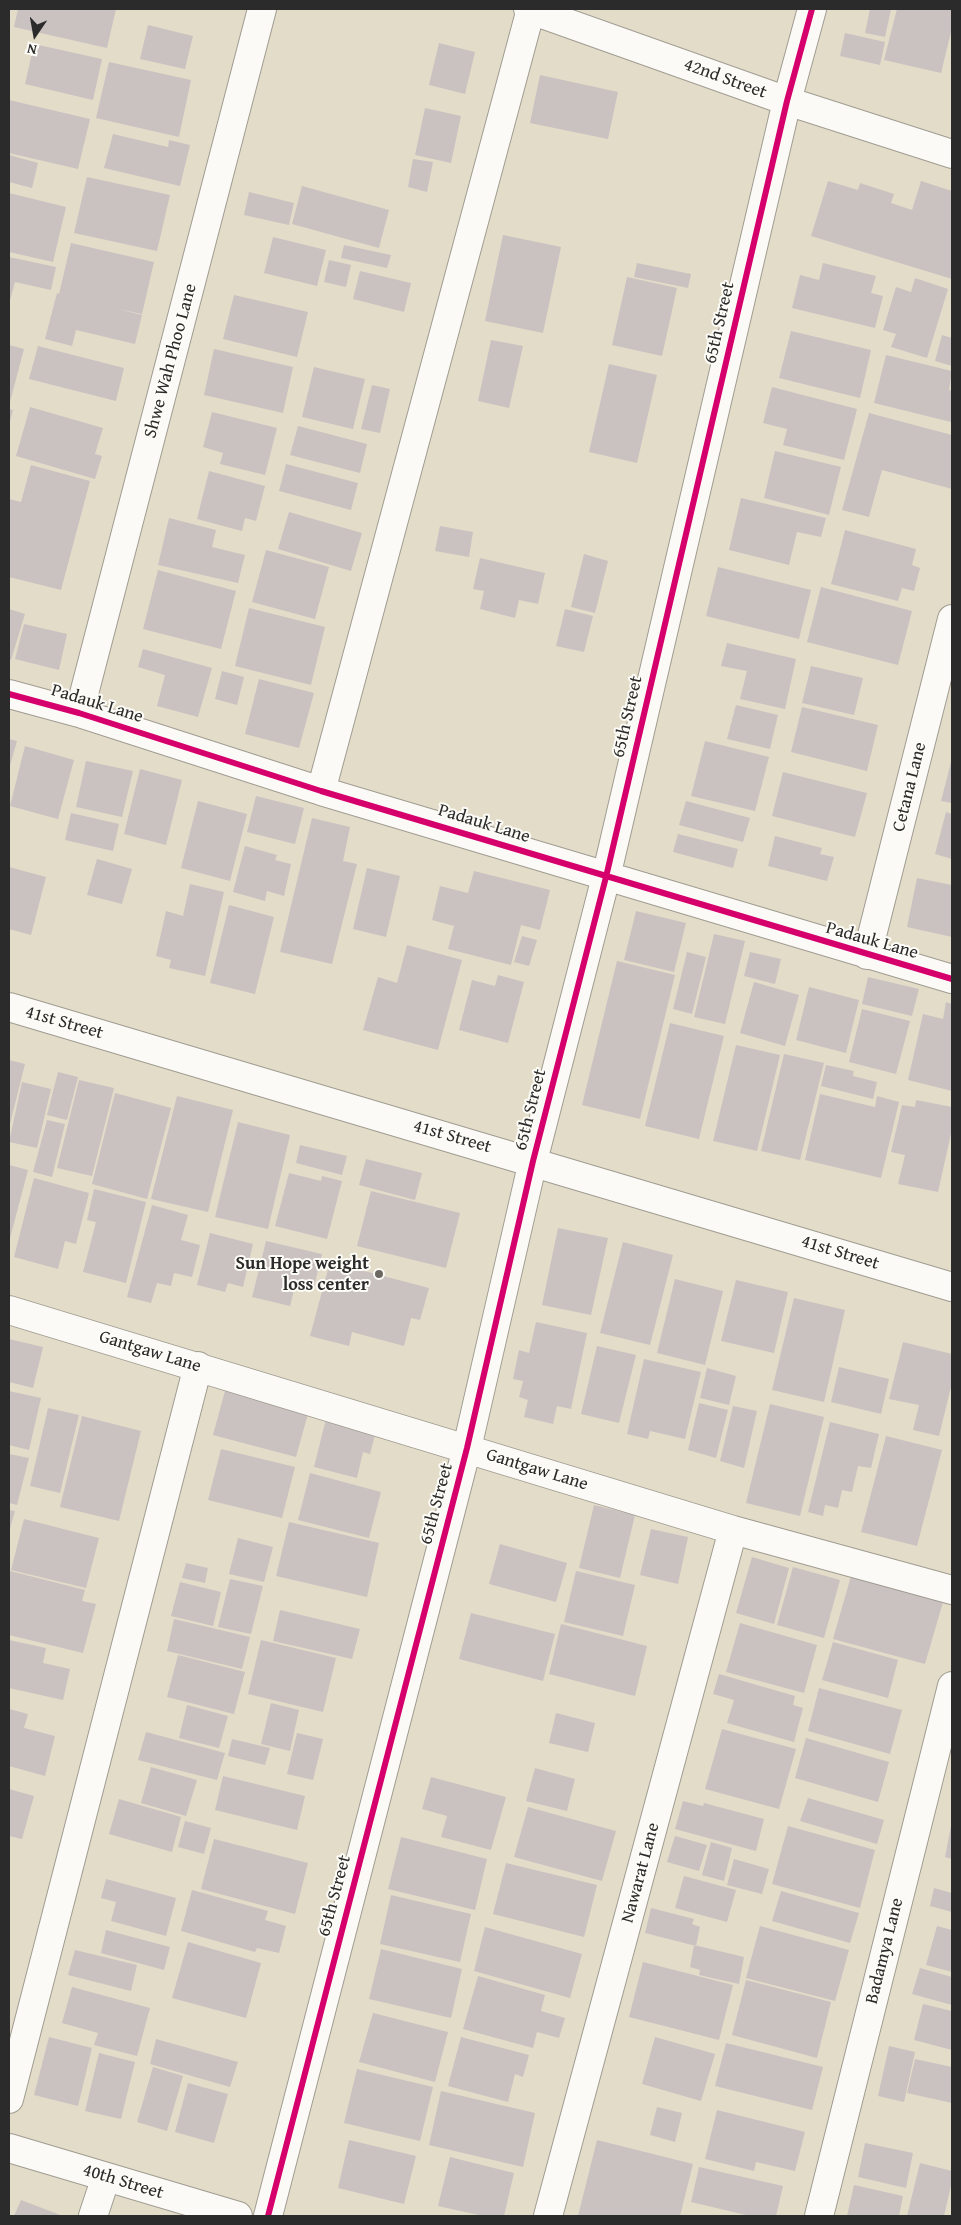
<!DOCTYPE html>
<style>
body{margin:0}
#map{position:relative;width:961px;height:2225px;overflow:hidden;background:#e3dcc9;font-family:"Gentium Book Plus",serif}
canvas{display:block}
.frame{position:absolute;inset:0;border:10px solid #2b2b2b;pointer-events:none}
.north{position:absolute;left:10px;top:10px;width:50px;height:50px;-webkit-text-stroke:4px #fdfcf7;paint-order:stroke;rotate:192deg;font-size:14px;font-weight:700;line-height:20px;text-align:center;color:#2b2b2b}
.north::after{content:'';display:block;margin:auto;width:18px;height:22px;background:#2b2b2b;clip-path:polygon(50% 0,100% 100%,50% 72%,0 100%)}
</style>
<div id="map">
<canvas width="961" height="2225"></canvas>
<div class="frame"></div>
<div class="north">N</div>
</div>
<script>
const g = document.querySelector('canvas').getContext('2d');
g.lineJoin = 'round';
function fill(path, color) {
  g.fillStyle = color;
  g.fill(path, 'evenodd');
}
function poly(rows) {
  const path = new Path2D();
  for (const r of rows) {
    path.moveTo(r[0], r[1]);
    for (let i = 2; i < r.length; i += 2) path.lineTo(r[i], r[i + 1]);
  }
  return path;
}
function strokePath(path, color, width, dash) {
  g.strokeStyle = color;
  g.lineWidth = width;
  g.lineCap = dash ? 'butt' : 'round';
  g.setLineDash(dash || []);
  g.stroke(path);
}
function label(font, color, halo, rows, align = 'center') {
  g.font = font + ' "Gentium Book Plus",serif';
  g.lineWidth = 4;
  g.setLineDash([]);
  g.textBaseline = 'middle';
  g.strokeStyle = halo;
  g.fillStyle = color;
  for (const [text, x, y, turn = 0] of rows) {
    g.save();
    g.translate(x, y);
    g.rotate((+turn || 0) * Math.PI / 180);
    g.textAlign = isNaN(turn) ? turn : align;
    if (halo) g.strokeText(text, 0, 0);
    g.fillText(text, 0, 0);
    g.restore();
  }
}
fill(poly([
 [18,9,116,9,107,48,14,27],
 [870,9,891,9,885,37,865,33],
 [897,9,952,9,952,28,941,73,884,60],
 [148,25,193,36,185,69,140,59],
 [845,33,885,42,880,65,840,56],
 [439,43,475,52,465,94,429,85],
 [34,44,102,59,93,100,25,84],
 [109,62,191,80,179,137,96,118],
 [540,75,618,92,608,139,530,123],
 [9,100,90,119,78,169,9,153],
 [425,108,461,116,451,163,415,155],
 [113,134,168,147,169,140,190,145,180,186,104,168],
 [9,155,38,163,32,188,9,182],
 [413,159,433,162,427,192,408,187],
 [87,177,170,195,157,251,74,233],
 [828,181,858,190,860,183,894,194,891,203,912,210,921,181,952,191,952,279,811,236],
 [302,186,389,210,379,248,292,224],
 [249,192,294,203,289,225,244,215],
 [9,193,66,207,53,262,9,252],
 [503,235,561,247,543,333,485,321],
 [273,237,326,250,317,286,264,273],
 [71,243,154,262,142,314,118,309,142,315,135,344,76,330,72,346,45,339,57,293,59,294],
 [344,245,391,255,387,268,341,258],
 [9,257,56,267,51,290,15,282,9,304],
 [329,260,351,265,346,287,324,282],
 [637,263,691,274,688,288,634,277],
 [823,263,876,276,871,293,883,296,875,328,792,308,800,275,819,280],
 [360,271,411,283,404,312,353,299],
 [627,277,677,288,662,356,612,345],
 [915,278,948,289,927,358,891,347,896,334,883,330,896,287,911,292],
 [234,295,308,312,297,357,223,339],
 [791,331,871,350,860,398,779,378],
 [942,335,952,338,952,366,935,361],
 [491,340,523,346,509,408,478,401],
 [9,345,24,349,10,402,9,401],
 [38,346,124,368,116,401,29,379],
 [214,349,293,367,283,413,204,395],
 [886,355,952,371,949,390,952,391,951,422,874,403],
 [609,364,657,375,637,463,589,452],
 [314,367,365,379,353,429,302,417],
 [372,385,390,389,380,433,361,429],
 [772,387,857,409,844,460,783,445,787,429,763,423],
 [30,407,103,428,95,454,102,456,95,479,16,456],
 [9,409,13,410,9,425],
 [212,412,277,428,265,475,220,464,223,453,203,447],
 [869,413,952,435,952,489,882,470,869,517,842,510],
 [298,426,367,444,360,473,290,455],
 [775,451,841,467,829,515,764,498],
 [286,464,358,483,351,510,279,491],
 [31,465,90,481,61,590,9,577,9,499,21,502],
 [209,471,265,486,256,521,245,518,242,531,197,519],
 [741,498,826,518,821,537,797,532,789,565,729,550],
 [289,512,362,533,351,571,278,549],
 [169,518,216,530,212,547,245,555,238,583,158,565],
 [440,526,473,532,469,557,435,551],
 [845,530,916,549,912,565,920,568,914,591,902,588,898,601,831,584],
 [266,550,329,567,315,619,252,602],
 [584,554,608,561,595,613,571,607],
 [480,558,545,573,538,604,519,600,515,618,480,609,484,591,473,589],
 [718,567,811,590,799,639,706,616],
 [158,570,236,591,221,649,143,629],
 [821,587,912,611,898,665,807,642],
 [249,608,325,627,311,685,235,666],
 [9,609,25,614,11,660,9,659],
 [565,609,593,616,584,652,556,646],
 [24,624,67,634,59,670,15,659],
 [727,643,796,659,785,709,740,699,747,671,721,666],
 [143,649,212,668,198,717,157,706,165,675,138,667],
 [811,666,863,678,854,715,802,703],
 [222,671,244,677,237,705,215,699],
 [259,679,314,693,299,748,245,734],
 [736,705,778,715,770,749,727,739],
 [802,707,878,725,867,771,791,752],
 [9,739,17,741,9,769],
 [705,741,769,757,755,811,691,796],
 [25,746,74,760,58,819,10,806],
 [952,758,952,803,941,801],
 [86,761,133,771,122,817,76,807],
 [140,769,182,780,166,845,124,834],
 [783,772,867,793,855,837,772,816],
 [256,796,304,808,295,844,247,832],
 [198,801,247,814,230,881,181,868],
 [686,801,750,818,743,842,679,825],
 [946,812,952,814,952,859,935,854],
 [71,813,119,824,113,851,65,840],
 [312,818,350,827,343,861,357,864,332,964,280,952],
 [678,834,738,849,733,868,673,852],
 [775,836,822,848,820,854,834,857,827,881,768,866],
 [245,846,277,855,275,860,291,864,284,896,267,891,265,901,233,892],
 [97,859,132,869,122,904,87,895],
 [9,867,46,877,31,935,9,929],
 [367,868,400,876,386,937,353,929],
 [474,871,550,890,540,930,521,925,511,965,448,949,454,926,432,920,440,886,468,893],
 [917,878,952,885,952,937,907,927],
 [190,884,224,892,205,976,169,968,171,960,156,956,166,911,183,916],
 [229,905,274,917,255,994,210,983],
 [636,911,686,923,674,972,624,960],
 [714,934,745,941,725,1024,694,1017],
 [522,936,537,940,529,966,514,962],
 [407,945,462,960,438,1050,363,1030,378,977,397,983],
 [687,952,706,957,692,1014,673,1009],
 [750,952,781,959,775,984,744,976],
 [617,961,675,975,640,1119,582,1105],
 [498,975,524,982,508,1043,459,1030,472,980,495,986],
 [868,977,919,989,912,1016,862,1004],
 [754,982,799,995,785,1046,740,1033],
 [809,987,859,1000,846,1053,796,1040],
 [946,1002,952,1004,952,1091,908,1080,923,1014,943,1019],
 [862,1009,910,1021,896,1074,849,1062],
 [670,1023,724,1036,699,1139,645,1126],
 [736,1045,780,1055,757,1151,713,1141],
 [784,1054,824,1063,800,1160,761,1151],
 [9,1060,25,1064,9,1128],
 [826,1065,854,1071,853,1076,877,1082,873,1099,821,1086],
 [58,1072,78,1077,67,1120,47,1115],
 [79,1080,114,1088,92,1176,57,1168],
 [22,1082,51,1089,37,1148,9,1142],
 [115,1093,171,1108,147,1199,92,1184],
 [820,1094,875,1107,877,1096,899,1102,881,1178,805,1160],
 [177,1096,233,1110,208,1212,151,1199],
 [916,1100,952,1107,952,1129,938,1192,898,1184,905,1155,891,1152,902,1105,915,1107],
 [47,1120,65,1124,52,1177,33,1172],
 [238,1122,290,1135,268,1229,215,1217],
 [300,1145,347,1156,342,1175,296,1163],
 [366,1159,422,1173,415,1200,359,1185],
 [9,1165,28,1170,9,1242],
 [289,1173,321,1181,322,1176,342,1181,327,1239,275,1226],
 [34,1178,89,1193,76,1244,65,1241,58,1269,14,1257],
 [94,1189,146,1202,126,1283,83,1272,96,1222,87,1220],
 [371,1191,460,1213,446,1268,357,1246],
 [152,1205,188,1215,181,1240,200,1245,192,1277,174,1273,171,1286,157,1283,151,1303,127,1297],
 [558,1228,608,1238,591,1315,542,1305],
 [210,1233,253,1244,243,1287,228,1283,225,1292,197,1285],
 [266,1241,322,1254,313,1291,295,1286,290,1306,252,1297],
 [623,1242,673,1255,650,1345,600,1333],
 [330,1262,429,1288,420,1320,411,1318,404,1346,352,1332,349,1346,310,1336],
 [675,1279,723,1291,705,1365,657,1353],
 [736,1280,788,1292,774,1353,721,1341],
 [794,1298,845,1310,824,1402,772,1390],
 [536,1322,587,1333,571,1409,557,1406,553,1424,524,1417,528,1400,519,1397,523,1381,513,1379,519,1350,529,1353],
 [9,1339,43,1347,33,1388,9,1382],
 [903,1342,952,1354,952,1383,939,1436,913,1430,919,1405,889,1399],
 [597,1346,636,1355,619,1423,581,1414],
 [644,1359,701,1372,685,1439,650,1431,648,1439,627,1434],
 [839,1367,889,1379,881,1414,831,1402],
 [707,1368,736,1376,729,1405,700,1398],
 [226,1387,309,1410,296,1457,213,1435],
 [9,1391,41,1398,29,1450,9,1445],
 [699,1403,728,1410,716,1458,688,1450],
 [770,1404,824,1417,800,1516,746,1503],
 [733,1406,757,1411,744,1468,720,1461],
 [48,1408,79,1415,60,1493,30,1486],
 [327,1415,377,1427,370,1454,363,1452,357,1478,314,1467],
 [82,1416,141,1431,119,1521,60,1507],
 [830,1422,879,1434,871,1468,858,1466,852,1492,842,1490,838,1508,825,1505,823,1516,808,1512],
 [886,1436,942,1450,917,1546,861,1532],
 [221,1449,295,1467,282,1518,208,1500],
 [9,1454,29,1458,17,1505,9,1503],
 [310,1473,381,1492,369,1538,298,1520],
 [594,1505,635,1515,620,1578,579,1568],
 [9,1510,15,1511,9,1532],
 [24,1519,99,1538,86,1588,11,1570],
 [289,1522,379,1543,367,1597,276,1576],
 [651,1529,688,1537,678,1584,640,1575],
 [238,1538,273,1547,264,1582,229,1574],
 [500,1544,567,1563,556,1602,489,1584],
 [752,1557,789,1568,774,1624,736,1613],
 [186,1563,208,1568,205,1583,182,1578],
 [793,1567,840,1580,824,1638,777,1625],
 [10,1571,85,1590,82,1601,96,1604,83,1653,9,1635],
 [576,1571,635,1585,623,1636,564,1622],
 [851,1576,943,1602,925,1664,833,1639],
 [230,1579,263,1586,251,1634,218,1627],
 [180,1582,221,1592,213,1626,171,1616],
 [280,1610,360,1629,352,1659,273,1641],
 [471,1613,555,1634,543,1681,459,1659],
 [174,1619,250,1637,242,1669,167,1651],
 [740,1623,817,1645,804,1693,726,1672],
 [561,1624,647,1646,635,1696,549,1674],
 [9,1640,46,1648,43,1663,70,1669,63,1700,9,1688],
 [261,1640,336,1658,323,1712,248,1694],
 [833,1642,898,1660,888,1698,822,1680],
 [178,1655,245,1672,234,1714,167,1697],
 [719,1674,795,1696,793,1705,803,1708,794,1742,727,1723,734,1700,713,1694],
 [819,1688,902,1710,890,1754,808,1731],
 [271,1703,299,1710,290,1751,261,1744],
 [187,1705,228,1716,219,1748,179,1738],
 [9,1709,28,1714,24,1728,55,1736,45,1776,9,1766],
 [556,1713,595,1723,588,1752,549,1743],
 [722,1729,796,1749,779,1809,705,1789],
 [146,1732,225,1753,217,1780,138,1760],
 [297,1733,323,1739,313,1780,287,1774],
 [806,1738,889,1762,878,1802,795,1778],
 [232,1739,270,1748,265,1765,228,1756],
 [151,1767,197,1780,186,1816,141,1803],
 [535,1768,575,1779,567,1811,526,1801],
 [223,1776,305,1796,297,1830,215,1810],
 [431,1777,506,1797,491,1850,441,1837,447,1816,422,1809],
 [9,1789,34,1796,22,1839,9,1836],
 [808,1798,884,1820,877,1844,800,1821],
 [119,1799,181,1817,172,1852,109,1834],
 [683,1801,703,1806,704,1803,764,1819,756,1851,675,1829],
 [528,1807,616,1831,602,1881,514,1857],
 [185,1821,211,1828,204,1854,178,1847],
 [788,1826,875,1850,860,1908,772,1884],
 [951,1826,952,1826,952,1859,945,1857],
 [675,1836,707,1845,699,1871,667,1862],
 [401,1837,487,1859,475,1910,388,1889],
 [214,1839,308,1863,295,1914,201,1889],
 [711,1842,732,1848,724,1881,702,1875],
 [734,1859,769,1869,762,1894,727,1885],
 [506,1863,597,1885,584,1937,493,1914],
 [684,1876,736,1890,727,1922,675,1908],
 [106,1879,176,1898,166,1936,111,1921,116,1902,101,1898],
 [934,1888,952,1893,952,1912,930,1906],
 [192,1890,268,1911,265,1920,286,1926,279,1953,257,1948,255,1952,181,1931],
 [781,1891,859,1913,850,1943,772,1921],
 [391,1895,471,1914,460,1962,380,1944],
 [651,1908,694,1919,692,1924,700,1927,696,1946,645,1933],
 [760,1926,849,1950,835,2001,746,1978],
 [937,1926,952,1930,952,1972,926,1965],
 [485,1927,582,1954,570,1998,474,1971],
 [106,1930,170,1947,164,1970,101,1953],
 [188,1942,261,1963,246,2018,172,1998],
 [694,1945,744,1957,739,1984,699,1975,700,1970,690,1967],
 [381,1949,462,1969,451,2018,369,1999],
 [75,1950,137,1965,131,1991,68,1975],
 [643,1962,733,1985,719,2040,629,2017],
 [920,1968,952,1977,952,2005,912,1994],
 [478,1976,545,1995,541,2011,565,2018,559,2038,537,2032,533,2048,463,2029],
 [746,1980,831,2002,817,2058,732,2035],
 [72,1987,150,2008,137,2056,94,2045,98,2033,62,2023],
 [923,2004,952,2011,952,2050,914,2040],
 [373,2013,448,2032,435,2082,359,2062],
 [49,2037,92,2048,78,2106,34,2095],
 [461,2037,529,2055,523,2077,515,2074,508,2102,448,2086],
 [655,2037,715,2054,701,2101,642,2084],
 [156,2039,238,2062,230,2087,150,2064],
 [726,2043,823,2067,812,2110,715,2086],
 [889,2046,915,2052,904,2102,878,2096],
 [99,2053,135,2062,121,2119,85,2111],
 [915,2059,952,2067,952,2103,907,2093],
 [153,2067,183,2076,167,2131,137,2122],
 [357,2069,433,2087,420,2141,344,2123],
 [188,2083,228,2094,214,2143,175,2132],
 [441,2091,535,2113,523,2167,429,2145],
 [657,2107,682,2113,675,2142,650,2135],
 [717,2110,805,2132,795,2171,756,2162,754,2171,705,2159],
 [349,2140,416,2156,404,2204,338,2188],
 [597,2140,693,2164,680,2216,578,2216],
 [865,2143,913,2153,906,2188,858,2177],
 [450,2157,514,2173,504,2216,483,2216,438,2206],
 [920,2163,952,2171,952,2181,944,2216,907,2216],
 [699,2167,783,2186,776,2216,750,2216,691,2202],
 [854,2185,903,2196,899,2216,847,2216],
 [21,2200,63,2216,14,2216]
]), '#cac2c1');
const street = poly([
 [528,9,787,101,952,154],
 [9,694,79,713,321,791,952,979],
 [79,713,262,9],
 [321,791,531,9],
 [867,955,952,619],
 [9,1007,952,1287],
 [9,1310,733,1530,952,1590],
 [9,2099,198,1366],
 [9,2148,238,2216],
 [93,2216,106,2177],
 [268,2216,467,1448,533,1161,606,877,787,101,812,9],
 [548,2216,733,1530],
 [819,2216,952,1686]
]);
strokePath(street, '#a09c91', 30);
strokePath(street, '#fbfaf7', 28);
strokePath(poly([
 [9,694,79,713,321,791,952,979],
 [268,2216,467,1448,533,1161,606,877,787,101,812,9]
]), '#d6006c', 6);
for (const [x, y, r, color] of [
 [379,1274,5,"#6b6962"]
]) {
  const dot = new Path2D();
  dot.arc(x, y, r, 0, 2 * Math.PI);
  g.fillStyle = color;
  g.fill(dot);
  strokePath(dot, '#fdfcf7', 2);
}
label('18px', '#2b2b2b', '#fdfcf7', [
 ["42nd Street",725,79,20],
 ["65th Street",720,323,-77],
 ["Shwe Wah Phoo Lane",171,361,-75],
 ["Padauk Lane",97,704,17],
 ["65th Street",628,717,-77],
 ["Cetana Lane",910,787,-76],
 ["Padauk Lane",484,824,17],
 ["Padauk Lane",872,941,16],
 ["41st Street",64,1023,16],
 ["65th Street",531,1110,-76],
 ["41st Street",452,1137,16],
 ["41st Street",840,1253,17],
 ["Gantgaw Lane",150,1352,17],
 ["Gantgaw Lane",537,1470,17],
 ["65th Street",437,1504,-75],
 ["Nawarat Lane",641,1873,-75],
 ["65th Street",335,1896,-75],
 ["Badamya Lane",885,1951,-76],
 ["40th Street",123,2182,17]
]);
label('bold 18px', '#2b2b2b', '#fdfcf7', [
 ["Sun Hope weight",369,1264],
 ["loss center",369,1285]
], 'right');
</script>
